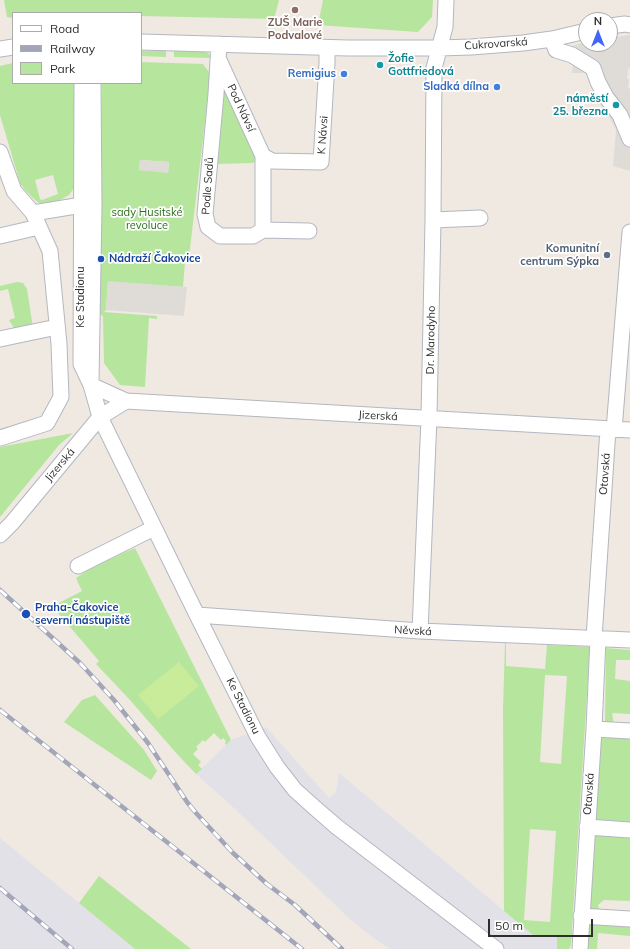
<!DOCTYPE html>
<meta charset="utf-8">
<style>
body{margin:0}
#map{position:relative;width:630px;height:949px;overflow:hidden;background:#efe9e1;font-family:Mulish,sans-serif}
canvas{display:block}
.legend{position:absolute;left:12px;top:12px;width:130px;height:72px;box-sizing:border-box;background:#fff;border:1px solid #ababab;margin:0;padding:5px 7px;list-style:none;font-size:12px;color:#2e2e2e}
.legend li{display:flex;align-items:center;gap:8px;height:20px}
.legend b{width:20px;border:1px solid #ababab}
.north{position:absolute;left:578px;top:12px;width:40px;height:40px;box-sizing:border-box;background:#fff;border:1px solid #ababab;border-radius:50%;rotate:0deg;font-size:11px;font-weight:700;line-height:16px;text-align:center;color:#2e2e2e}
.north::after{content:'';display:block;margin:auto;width:14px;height:18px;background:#4264fb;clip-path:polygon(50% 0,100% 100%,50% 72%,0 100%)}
.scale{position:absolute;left:488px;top:919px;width:105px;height:18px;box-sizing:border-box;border:2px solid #2e2e2e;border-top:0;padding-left:5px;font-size:12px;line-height:14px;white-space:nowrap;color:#2e2e2e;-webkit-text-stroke:3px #fff;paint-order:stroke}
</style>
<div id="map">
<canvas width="630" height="949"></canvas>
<ul class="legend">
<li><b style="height:5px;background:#fff"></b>Road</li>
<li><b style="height:5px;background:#a3a6b8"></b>Railway</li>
<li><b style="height:11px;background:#b6e59e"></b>Park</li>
</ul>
<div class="north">N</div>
<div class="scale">50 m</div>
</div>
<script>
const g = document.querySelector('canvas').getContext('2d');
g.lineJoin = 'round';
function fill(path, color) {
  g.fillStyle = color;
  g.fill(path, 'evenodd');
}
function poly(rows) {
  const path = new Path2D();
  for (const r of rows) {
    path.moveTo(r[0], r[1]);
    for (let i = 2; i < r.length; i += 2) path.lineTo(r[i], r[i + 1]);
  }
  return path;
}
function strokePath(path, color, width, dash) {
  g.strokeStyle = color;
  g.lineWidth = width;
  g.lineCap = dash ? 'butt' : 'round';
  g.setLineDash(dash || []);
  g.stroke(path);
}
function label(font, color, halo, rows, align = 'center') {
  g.font = font + ' Mulish,sans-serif';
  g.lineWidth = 3.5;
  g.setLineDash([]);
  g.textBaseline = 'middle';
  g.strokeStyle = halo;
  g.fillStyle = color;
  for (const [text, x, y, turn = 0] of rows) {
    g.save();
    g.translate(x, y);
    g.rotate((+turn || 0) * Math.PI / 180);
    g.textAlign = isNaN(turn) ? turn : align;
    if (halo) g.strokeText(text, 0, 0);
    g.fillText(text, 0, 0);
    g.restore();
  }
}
fill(poly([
 [266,727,329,798,336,792,339,773,533,935,558,936,557,949,390,949,371,936,351,920,235,809,196,774,231,740],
 [0,838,79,903,135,949,0,949]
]), '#e3e1e8');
fill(poly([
 [4,0,279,0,274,19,141,16,141,13,13,13,13,18,7,17],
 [323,0,433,0,432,17,418,32,318,25],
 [141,51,166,51,166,57,141,56],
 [174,51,205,52,208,53,212,58,174,57],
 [141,62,203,64,209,72,210,79,189,257,185,262,183,287,108,282,106,310,104,312,157,316,157,319,149,318,145,387,120,385,104,363,103,316,98,314,102,83,141,83],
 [140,160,169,162,168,172,139,170],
 [13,63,13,83,76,83,74,188,69,195,60,200,44,204,40,204,33,198,25,190,20,183,0,115,0,66],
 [53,175,58,194,42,200,40,199,35,180],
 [224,86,256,159,255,161,253,163,215,164],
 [17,282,23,283,27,289,33,328,16,331,9,320,15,318,8,289,0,291,0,286],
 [73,433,59,445,0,517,0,447],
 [135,548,231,740,226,745,225,743,226,741,223,738,221,740,214,733,205,742,203,740,196,747,198,749,193,754,201,762,198,765,202,769,196,774,177,754,130,700,96,664,99,661,53,607,57,604,82,591,76,578,94,566],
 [505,643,506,643,506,666,545,669,547,645,590,647,571,945,569,949,557,949,557,936,533,935,504,911,503,709],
 [545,675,567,676,561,764,540,762],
 [530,829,556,831,550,922,524,920],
 [606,648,630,650,630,660,616,660,615,679,630,681,630,714,612,713,614,724,605,723],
 [95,695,144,750,157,771,151,780,64,722,82,700],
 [601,733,630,736,630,825,598,822,595,819],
 [594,834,630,836,630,901,604,900,598,905,600,911,594,911,590,908],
 [99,876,191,949,135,949,79,903],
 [589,921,630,924,630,936,598,933,597,949,587,949]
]), '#b6e59e');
fill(poly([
 [179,662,199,686,158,719,138,695]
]), '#c9ec9a');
fill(poly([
 [630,35,630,68,628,69,627,79,629,79,628,88,630,89,630,171,613,166,616,130,586,73,572,73,573,65,556,50,586,42,586,44,610,44,610,38],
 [140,160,169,162,168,173,139,170],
 [108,281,187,287,184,316,106,310]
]), '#dfdcd8');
const minor = poly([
 [610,26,625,24,630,25],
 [552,39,556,50,572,55,593,68,598,82,606,97,620,115,630,139],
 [141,42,348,48,439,48,471,47,523,43,552,39,586,31],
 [0,49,13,47],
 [219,60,263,156,263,230,253,236,220,236,208,227,205,214,216,94,219,44],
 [82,83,81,364,91,385,100,417,197,615,258,737,277,767,295,790,315,808,337,827,496,949],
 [0,152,14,191,33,213,50,251,59,344,61,397,47,423,0,438],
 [263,156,272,161,321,162,327,63,327,48],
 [33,213,82,205,91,205],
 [433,220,480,218],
 [263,230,309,231],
 [0,236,39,227],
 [0,339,57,327],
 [91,382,94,205,93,83],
 [91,385,126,401],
 [614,430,630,232],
 [0,535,12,523,100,417,126,401,630,430],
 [78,566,154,528],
 [197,615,420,631,630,640],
 [420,631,429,418,433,220,434,68,445,27,446,0],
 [594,638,608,429],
 [594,729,630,731],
 [587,827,630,830],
 [581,916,630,919],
 [580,949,594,729,598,638]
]);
strokePath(minor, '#b4b7c1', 17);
strokePath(minor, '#fff', 15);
const rail = poly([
 [0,590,80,663,114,700,148,743,187,802,196,813,233,853,267,884,295,905,342,949],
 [0,710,302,949],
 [0,888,72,949]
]);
strokePath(rail, '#a3a6b8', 4.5);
strokePath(rail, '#fff', 3, [9]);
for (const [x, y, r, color] of [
 [295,10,4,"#8d6e63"],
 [380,65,4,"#0f9aa8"],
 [344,74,4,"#3f7fe0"],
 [497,87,4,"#3f7fe0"],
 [616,105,4,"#0f9aa8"],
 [607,255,4,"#5c6f8a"],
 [101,259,4,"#1a4fb4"],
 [26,614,5,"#1a4fb4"]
]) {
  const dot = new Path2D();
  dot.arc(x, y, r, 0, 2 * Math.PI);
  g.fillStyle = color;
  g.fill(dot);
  strokePath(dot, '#fff', 1.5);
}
label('bold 11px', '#785e54', '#fff', [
 ["ZUŠ Marie",295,23],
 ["Podvalové",295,36]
]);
label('11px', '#2e2e2e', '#fff', [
 ["Cukrovarská",496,44,-4],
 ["Pod Návsí",241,108,65],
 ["K Návsi",323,135,-86],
 ["Podle Sadů",208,186,-86],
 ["Ke Stadionu",81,297,-90],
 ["Dr. Marodyho",431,340,-89],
 ["Jizerská",378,416,3],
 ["Jizerská",60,465,-50],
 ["Otavská",605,474,-86],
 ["Něvská",413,631,3],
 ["Ke Stadionu",243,706,63],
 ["Otavská",589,794,-86]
]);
label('bold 11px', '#0d838f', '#fff', [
 ["Žofie",388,59],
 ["Gottfriedová",388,72],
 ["náměstí",608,99,"right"],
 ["25. března",608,112,"right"]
], 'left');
label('bold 11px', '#366cbe', '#fff', [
 ["Remigius",336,74],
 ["Sladká dílna",489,87]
], 'right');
label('11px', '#2c6e1b', '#fff', [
 ["sady Husitské",147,213],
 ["revoluce",147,226]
]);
label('bold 11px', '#4e5e75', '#fff', [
 ["Komunitní",599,249],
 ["centrum Sýpka",599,262]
], 'right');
label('bold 11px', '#164399', '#fff', [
 ["Nádraží Čakovice",109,259],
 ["Praha-Čakovice",35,608],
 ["severní nástupiště",35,621]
], 'left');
</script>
